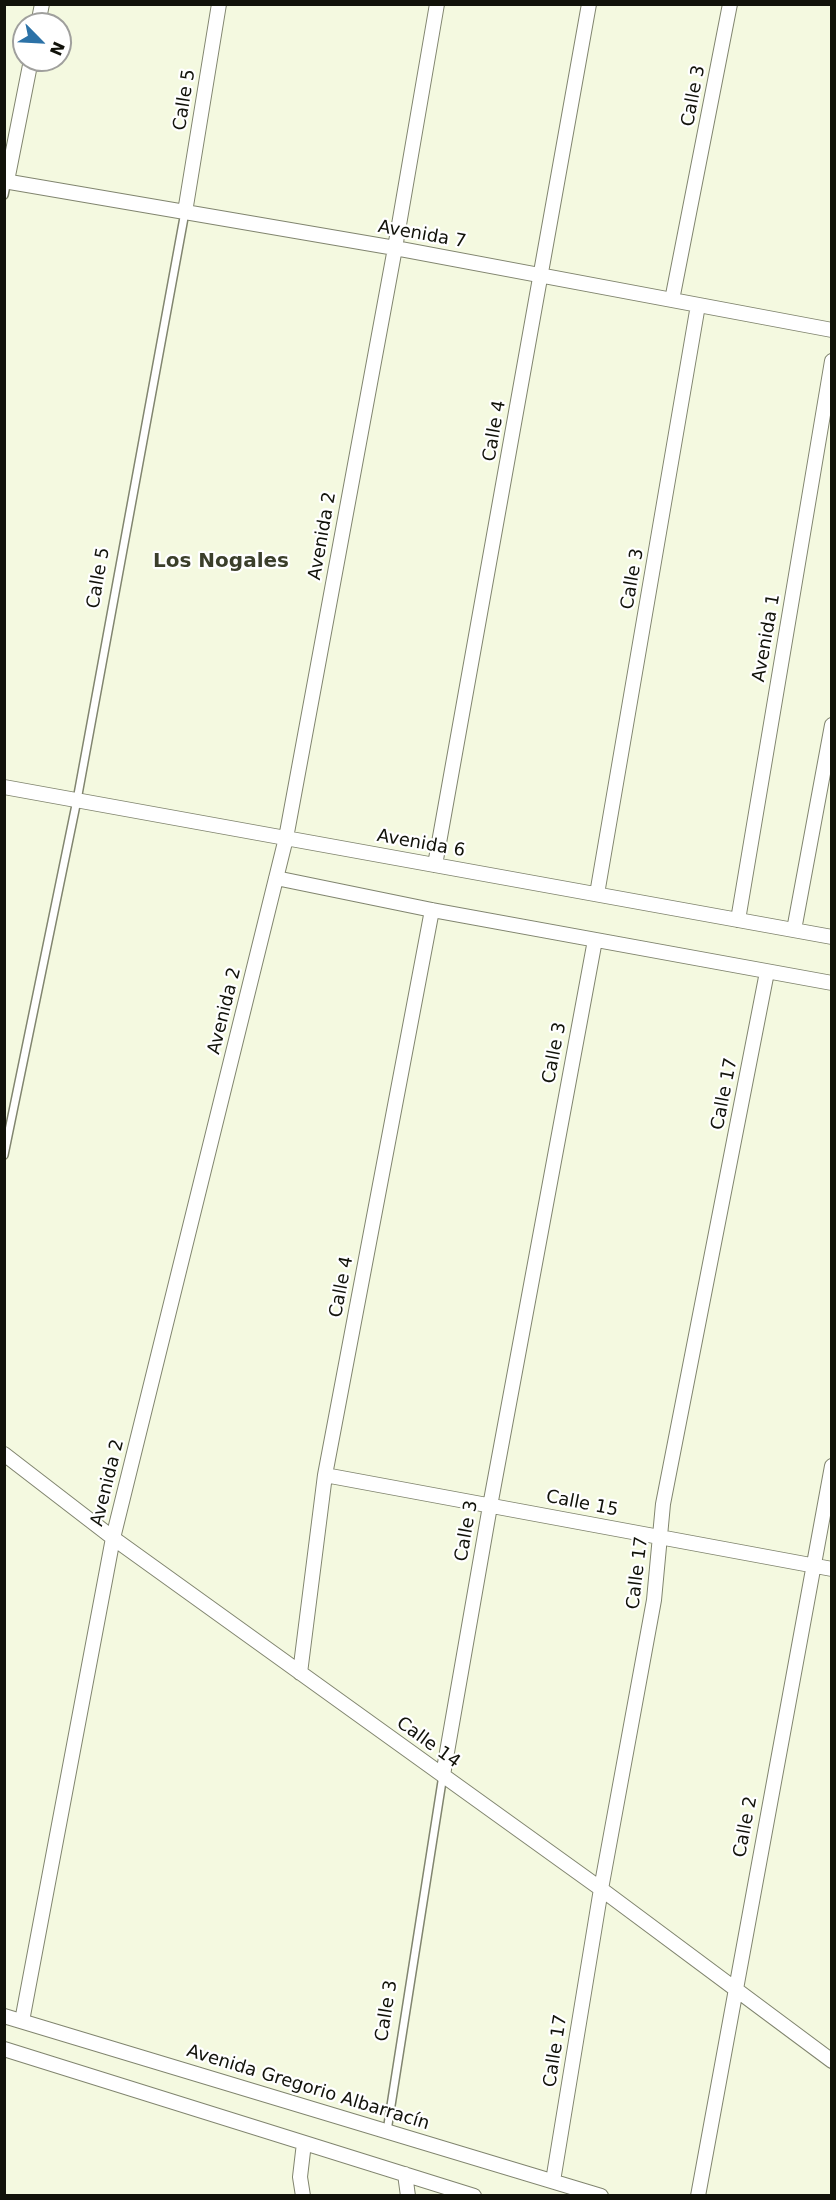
<!DOCTYPE html>
<meta charset="utf-8">
<style>
body{margin:0}
#map{position:relative;width:836px;height:2200px;overflow:hidden;background:#f4f9e0;font-family:"DejaVu Sans",sans-serif}
canvas{display:block}
.frame{position:absolute;inset:0;border:6px solid #11120a;pointer-events:none}
.north{position:absolute;left:12px;top:12px;width:60px;height:60px;box-sizing:border-box;background:#fff;border:2px solid #a0a09d;border-radius:50%;rotate:114deg;font-size:16px;font-weight:700;line-height:24px;text-align:center;color:#11120a}
.north::after{content:'';display:block;margin:auto;width:21px;height:27px;background:#2c72a7;clip-path:polygon(50% 0,100% 100%,50% 72%,0 100%)}
</style>
<div id="map">
<canvas width="836" height="2200"></canvas>
<div class="frame"></div>
<div class="north">N</div>
</div>
<script>
const g = document.querySelector('canvas').getContext('2d');
g.lineJoin = 'round';
function poly(rows) {
  const path = new Path2D();
  for (const r of rows) {
    path.moveTo(r[0], r[1]);
    for (let i = 2; i < r.length; i += 2) path.lineTo(r[i], r[i + 1]);
  }
  return path;
}
function strokePath(path, color, width, dash) {
  g.strokeStyle = color;
  g.lineWidth = width;
  g.lineCap = dash ? 'butt' : 'round';
  g.setLineDash(dash || []);
  g.stroke(path);
}
function label(font, color, halo, rows, align = 'center') {
  g.font = font + ' "DejaVu Sans",sans-serif';
  g.lineWidth = 4.5;
  g.setLineDash([]);
  g.textBaseline = 'middle';
  g.strokeStyle = halo;
  g.fillStyle = color;
  for (const [text, x, y, turn = 0] of rows) {
    g.save();
    g.translate(x, y);
    g.rotate((+turn || 0) * Math.PI / 180);
    g.textAlign = isNaN(turn) ? turn : align;
    if (halo) g.strokeText(text, 0, 0);
    g.fillText(text, 0, 0);
    g.restore();
  }
}
const service = poly([
 [4,195,7,181],
 [4,1155,77,800,185,212],
 [387,2131,443,1775]
]);
const minor = poly([
 [38,24,42,4],
 [4,181,395,248,832,330],
 [7,181,31,60],
 [185,212,219,4],
 [672,300,730,4],
 [4,787,832,937],
 [435,865,589,4],
 [276,878,432,910,832,983],
 [597,894,698,305],
 [738,920,832,361],
 [794,930,832,725],
 [4,1454,113,1538,601,1889,832,2061],
 [325,1475,832,1569],
 [300,1673,325,1475,432,910],
 [443,1775,490,1506,595,940],
 [4,2016,601,2196],
 [22,2021,113,1538,286,838,395,248,437,4],
 [4,2049,474,2196],
 [405,2174,408,2196],
 [553,2181,601,1889,654,1600,663,1504,767,972],
 [303,2196,300,2177,304,2143],
 [698,2196,832,1466]
]);
strokePath(service, '#81856f', 10);
strokePath(minor, '#81856f', 16);
strokePath(service, '#fff', 7);
strokePath(minor, '#fff', 14);
label('18px', '#11120a', '#fff', [
 ["Calle 3",694,96,-79],
 ["Calle 5",185,100,-81],
 ["Avenida 7",422,235,10],
 ["Calle 4",495,431,-80],
 ["Avenida 2",323,536,-80],
 ["Calle 5",99,578,-80],
 ["Calle 3",633,579,-80],
 ["Avenida 1",767,638,-80],
 ["Avenida 6",421,844,10],
 ["Avenida 2",225,1011,-76],
 ["Calle 3",555,1053,-79],
 ["Calle 17",725,1094,-79],
 ["Calle 4",342,1287,-79],
 ["Avenida 2",108,1483,-76],
 ["Calle 15",582,1504,11],
 ["Calle 3",467,1531,-80],
 ["Calle 17",638,1573,-83],
 ["Calle 14",428,1743,36],
 ["Calle 2",746,1827,-79],
 ["Calle 3",387,2011,-81],
 ["Calle 17",556,2051,-81],
 ["Avenida Gregorio Albarracín",308,2088,17]
]);
label('bold 20px', '#3b3f2b', '#fff', [
 ["Los Nogales",221,562]
]);
</script>
